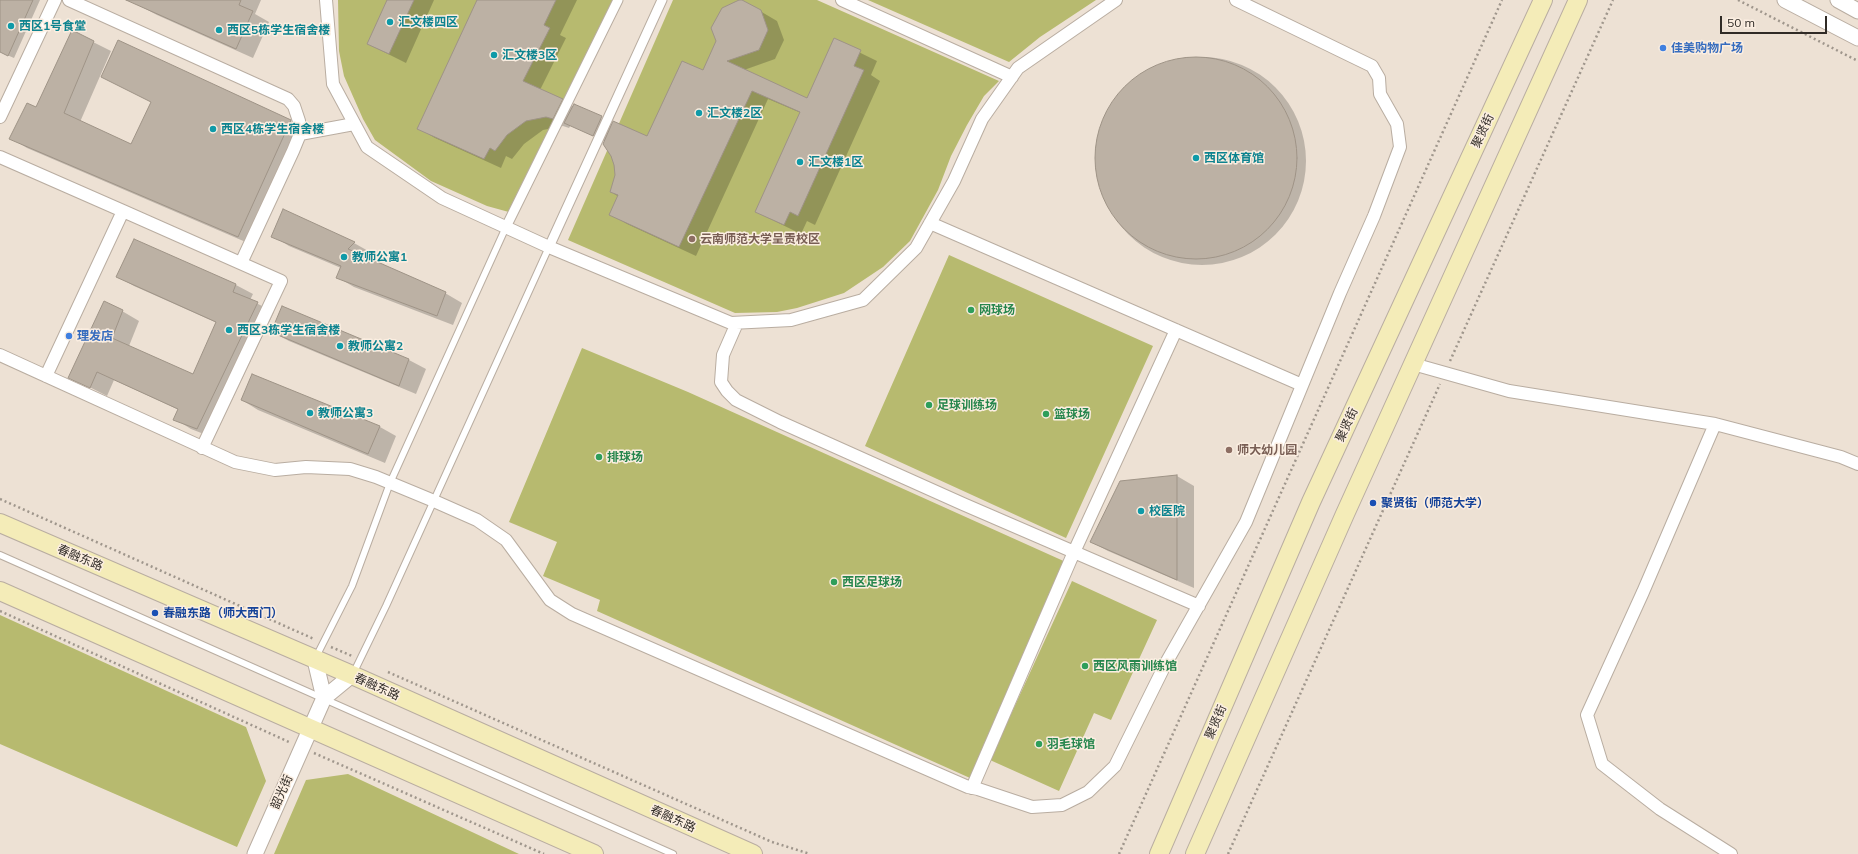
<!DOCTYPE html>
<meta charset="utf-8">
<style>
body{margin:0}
#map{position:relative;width:1858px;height:854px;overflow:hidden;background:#ede1d4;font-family:Mulish,sans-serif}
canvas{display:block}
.scale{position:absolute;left:1720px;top:16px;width:107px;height:18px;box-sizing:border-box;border:2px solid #302b26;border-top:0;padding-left:5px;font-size:12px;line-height:14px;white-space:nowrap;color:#302b26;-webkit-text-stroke:3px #fbeee1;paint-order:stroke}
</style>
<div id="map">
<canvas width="1858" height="854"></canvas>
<div class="scale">50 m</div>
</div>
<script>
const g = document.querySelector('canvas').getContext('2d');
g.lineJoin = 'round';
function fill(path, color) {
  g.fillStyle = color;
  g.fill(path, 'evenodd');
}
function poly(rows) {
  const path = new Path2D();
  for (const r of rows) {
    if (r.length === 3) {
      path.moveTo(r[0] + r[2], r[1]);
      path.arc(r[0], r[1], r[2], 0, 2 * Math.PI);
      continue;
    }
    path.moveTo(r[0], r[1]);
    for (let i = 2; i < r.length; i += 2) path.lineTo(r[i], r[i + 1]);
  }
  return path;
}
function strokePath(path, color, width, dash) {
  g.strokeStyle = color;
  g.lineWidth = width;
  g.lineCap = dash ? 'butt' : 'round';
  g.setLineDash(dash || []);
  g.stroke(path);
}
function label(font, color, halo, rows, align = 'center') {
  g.font = font + ' Mulish,"Noto Sans SC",sans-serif';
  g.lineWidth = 3;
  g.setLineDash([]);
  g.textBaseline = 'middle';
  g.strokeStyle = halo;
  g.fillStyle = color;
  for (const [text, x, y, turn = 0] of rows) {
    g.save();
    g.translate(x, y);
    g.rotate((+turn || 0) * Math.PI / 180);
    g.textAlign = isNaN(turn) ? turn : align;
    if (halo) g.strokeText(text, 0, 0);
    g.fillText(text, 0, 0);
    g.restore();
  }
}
fill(poly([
 [338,0,613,0,516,214,487,206,431,181,375,140,363,119,344,76,339,51],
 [673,0,817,0,999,81,984,96,967,125,951,156,938,190,910,241,883,267,844,293,797,308,777,312,735,313,568,240],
 [868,0,1096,0,1040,37,1009,62],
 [949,255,1153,346,1066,538,865,446],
 [582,348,688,392,1068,563,970,778,597,611,600,600,543,576,557,542,509,522],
 [1072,581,1157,620,1111,720,1094,713,1059,791,990,760],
 [0,615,246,727,266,781,237,847,0,744],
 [348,774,519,854,274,854,306,780]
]), '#b7ba6f');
fill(poly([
 [0,0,40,0,14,58,0,52],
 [143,0,261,0,255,14,269,22,253,58,157,15,140,6],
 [389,0,434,0,406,63,368,44],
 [478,0,577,0,560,35,566,38,540,90,573,106,574,105,613,124,647,137,704,71,760,11,777,21,784,40,775,59,744,70,807,99,834,40,877,61,871,75,880,81,815,225,807,221,801,234,756,212,801,113,768,99,696,256,627,224,610,214,619,197,611,192,616,175,612,155,605,142,571,125,569,128,563,126,543,130,524,144,512,159,506,156,501,168,435,138,418,128],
 [73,32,111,51,80,122,132,146,290,121,307,130,255,246,27,148,11,138,37,108],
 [1202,161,104],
 [273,236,354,243,370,252,365,258,445,293,462,303,453,325,354,287,337,277,341,268,289,246],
 [134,241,236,285,253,294,250,300,274,312,214,438,191,429,175,419,179,410,114,380,107,396,70,377,122,311,139,321,129,346,193,376,217,323,134,286,118,277],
 [283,307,409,360,426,369,416,394,289,341,272,332],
 [253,375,380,427,396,436,385,463,258,410,242,400],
 [1177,476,1194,486,1194,588,1108,551,1091,542]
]), '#0003');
const building = poly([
 [0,0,33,0,8,56,0,52,0,0],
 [126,0,241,0,239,5,253,11,236,49,126,0],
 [387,0,414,0,389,54,367,44,387,0],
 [477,0,556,0,544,25,550,28,523,81,563,99,553,119,546,117,526,121,507,135,495,151,490,148,484,159,417,129,477,0],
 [739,0,742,0,761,10,768,30,759,50,727,61,807,98,834,38,861,50,854,66,864,70,798,216,790,212,784,225,755,212,800,112,752,91,679,247,609,215,618,195,610,192,615,175,614,165,611,156,603,144,613,121,647,136,682,61,703,70,716,41,711,28,722,8,739,0],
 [72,30,94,41,64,113,131,144,151,102,101,77,118,40,291,120,238,237,9,139,27,103,36,107,72,30],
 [1196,158,101],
 [574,104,602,116,593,136,564,123,574,104],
 [283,209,355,242,348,249,446,292,437,316,336,278,341,266,271,237,283,209],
 [134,239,236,284,233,292,258,302,197,429,173,420,178,409,97,372,90,388,68,378,104,301,123,310,112,338,193,374,216,322,116,277,134,239],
 [282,306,409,359,399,386,271,332,282,306],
 [252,374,380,426,368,454,241,400,252,374],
 [1177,475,1177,580,1090,542,1120,481,1177,475]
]);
fill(building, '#bcb1a4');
strokePath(building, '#9e9386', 1);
const service = poly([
 [0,555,673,854],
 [316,657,352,586,390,483,506,227],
 [353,674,386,606,549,247]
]);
const pedestrian = poly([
 [506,227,618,0],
 [549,247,662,0]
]);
const minor = poly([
 [69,0,288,99,294,106,299,121,300,134,293,151,241,263],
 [326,0,333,84,367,147,442,198,549,247,731,323,791,320,863,300,916,248,954,181,982,119,1018,68,1116,0],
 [842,0,1012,77],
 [0,117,55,0],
 [300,134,354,124],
 [0,157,123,211,46,376],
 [123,211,281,281,202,448],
 [930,223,1302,385],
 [737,323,723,355,721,382,727,391,736,400,780,422,963,504,1199,606],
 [0,355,235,462,275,470,306,467,350,469,376,477,434,501,477,520,506,540,550,600,572,614,968,787,978,789,1032,807,1062,805,1088,792,1115,766,1166,663,1246,522,1340,293,1374,216,1400,147,1397,124,1380,94,1379,78,1372,66,1236,0],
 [1413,364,1509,391,1715,424,1841,457,1858,464],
 [1715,424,1643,592,1587,715,1602,764,1660,809,1731,854],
 [972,788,1074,552,1176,330]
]);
const tertiary = poly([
 [1785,0,1858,38],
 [1838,0,1858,11],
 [315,660,324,698],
 [255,854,324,698,352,675]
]);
const secondary = poly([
 [0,523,352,675,753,854],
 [0,591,594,854],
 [1159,854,1311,502,1543,0],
 [1195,854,1345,514,1578,0]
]);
strokePath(service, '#b9ada1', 8);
strokePath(pedestrian, '#b9ada1', 11);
strokePath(minor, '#b9ada1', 14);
strokePath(tertiary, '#b9ada1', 17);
strokePath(secondary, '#b9ada1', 20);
strokePath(poly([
 [1738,0,1858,61],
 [1450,361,1613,0],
 [0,499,314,639],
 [0,611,289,742],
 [331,647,352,656],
 [388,672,772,842,810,854],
 [314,753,544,854],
 [1119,854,1502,0],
 [1228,854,1440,384]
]), '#9f968c', 2.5, [2, 3]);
strokePath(service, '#fff', 6);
strokePath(pedestrian, '#fff', 9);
strokePath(minor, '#fff', 12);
strokePath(tertiary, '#fff', 15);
strokePath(secondary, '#f4ecb8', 18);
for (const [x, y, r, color] of [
 [390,22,4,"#0f9aa8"],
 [11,26,4,"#0f9aa8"],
 [219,30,4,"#0f9aa8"],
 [1663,48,4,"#3f7fe0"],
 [494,55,4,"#0f9aa8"],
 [699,113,4,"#0f9aa8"],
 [213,129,4,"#0f9aa8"],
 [1196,158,4,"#0f9aa8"],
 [800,162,4,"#0f9aa8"],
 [692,239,4,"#8d6e63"],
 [344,257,4,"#0f9aa8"],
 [971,310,4,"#2e9e5b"],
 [229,330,4,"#0f9aa8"],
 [69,336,4,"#3f7fe0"],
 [340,346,4,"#0f9aa8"],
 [929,405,4,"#2e9e5b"],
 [310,413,4,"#0f9aa8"],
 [1046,414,4,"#2e9e5b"],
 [1229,450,4,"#8d6e63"],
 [599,457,4,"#2e9e5b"],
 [1373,503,4,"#1a4fb4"],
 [1141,511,4,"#0f9aa8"],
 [834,582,4,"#2e9e5b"],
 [155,613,4,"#1a4fb4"],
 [1085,666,4,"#2e9e5b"],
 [1039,744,4,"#2e9e5b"]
]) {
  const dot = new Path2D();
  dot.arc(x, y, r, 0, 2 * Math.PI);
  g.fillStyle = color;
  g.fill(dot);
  strokePath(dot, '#fbeee1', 1.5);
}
label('bold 12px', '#0d838f', '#fbeee1', [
 ["汇文楼四区",398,22],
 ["西区1号食堂",19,26],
 ["西区5栋学生宿舍楼",227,30],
 ["汇文楼3区",502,55],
 ["汇文楼2区",707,113],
 ["西区4栋学生宿舍楼",221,129],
 ["西区体育馆",1204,158],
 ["汇文楼1区",808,162],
 ["教师公寓1",352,257],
 ["西区3栋学生宿舍楼",237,330],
 ["教师公寓2",348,346],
 ["教师公寓3",318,413],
 ["校医院",1149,511]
], 'left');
label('bold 12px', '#366cbe', '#fbeee1', [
 ["佳美购物广场",1671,48],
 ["理发店",77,336]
], 'left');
label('12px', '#302b26', '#fbeee1', [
 ["聚贤街",1483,131,-65],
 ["聚贤街",1347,425,-65],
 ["春融东路",80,558,23],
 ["春融东路",377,687,24],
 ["聚贤街",1216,722,-67],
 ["韶光街",282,792,-66],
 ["春融东路",673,819,24]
]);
label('bold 12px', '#785e54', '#fbeee1', [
 ["云南师范大学呈贡校区",700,239],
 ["师大幼儿园",1237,450]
], 'left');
label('bold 12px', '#27864d', '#fbeee1', [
 ["网球场",979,310],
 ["足球训练场",937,405],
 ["篮球场",1054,414],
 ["排球场",607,457],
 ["西区足球场",842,582],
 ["西区风雨训练馆",1093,666],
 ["羽毛球馆",1047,744]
], 'left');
label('bold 12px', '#164399', '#fbeee1', [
 ["聚贤街（师范大学）",1381,503],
 ["春融东路（师大西门）",163,613]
], 'left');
</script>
